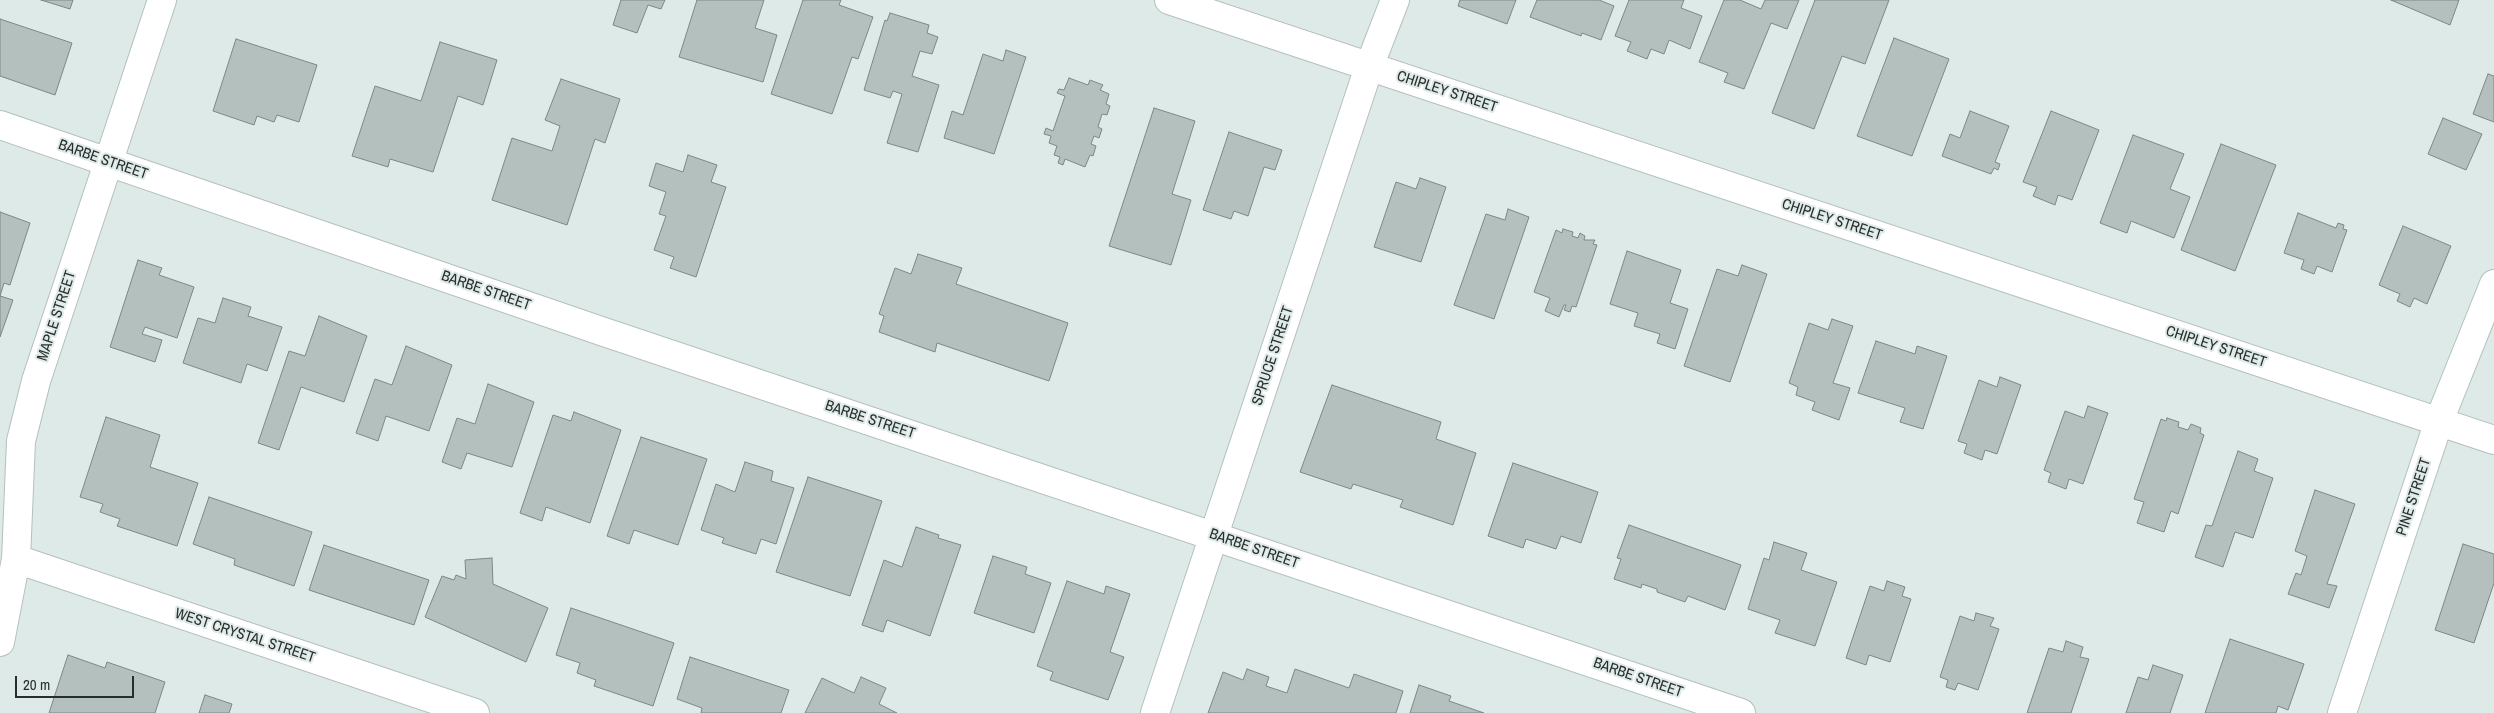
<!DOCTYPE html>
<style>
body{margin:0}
#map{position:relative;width:2494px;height:713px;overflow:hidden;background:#deeae8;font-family:"Archivo Narrow",sans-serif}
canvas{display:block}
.scale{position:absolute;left:15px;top:676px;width:119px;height:22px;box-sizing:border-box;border:2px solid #292d2d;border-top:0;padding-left:6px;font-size:15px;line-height:18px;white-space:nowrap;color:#292d2d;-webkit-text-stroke:4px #deeae8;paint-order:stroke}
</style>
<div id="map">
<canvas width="2494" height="713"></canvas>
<div class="scale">20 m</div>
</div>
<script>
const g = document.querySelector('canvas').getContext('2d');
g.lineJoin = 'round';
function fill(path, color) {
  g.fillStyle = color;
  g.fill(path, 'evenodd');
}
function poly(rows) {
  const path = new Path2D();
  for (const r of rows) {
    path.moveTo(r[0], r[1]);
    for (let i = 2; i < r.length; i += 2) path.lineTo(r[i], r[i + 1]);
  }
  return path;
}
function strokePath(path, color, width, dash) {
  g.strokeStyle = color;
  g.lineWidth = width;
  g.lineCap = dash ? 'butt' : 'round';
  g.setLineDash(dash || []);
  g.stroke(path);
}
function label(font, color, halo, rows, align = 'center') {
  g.font = font + ' "Archivo Narrow",sans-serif';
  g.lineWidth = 4;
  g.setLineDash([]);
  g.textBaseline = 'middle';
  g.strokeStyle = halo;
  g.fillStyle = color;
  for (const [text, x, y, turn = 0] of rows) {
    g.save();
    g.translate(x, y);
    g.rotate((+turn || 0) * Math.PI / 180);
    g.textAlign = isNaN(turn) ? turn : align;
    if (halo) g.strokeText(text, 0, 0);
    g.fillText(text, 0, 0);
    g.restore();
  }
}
const building = poly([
 [41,0,73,0,70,9,41,0],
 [621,0,665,0,661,9,648,5,637,33,613,25,621,0],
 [697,0,764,0,755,28,777,35,763,82,679,57,697,0],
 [803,0,841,0,839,5,873,17,858,59,852,57,832,114,771,94,803,0],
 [1460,0,1516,0,1507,24,1458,6,1460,0],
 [1537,0,1599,0,1614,6,1601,40,1582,33,1581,36,1530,17,1537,0],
 [1629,0,1684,0,1681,8,1702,16,1690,49,1669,40,1664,54,1651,49,1647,59,1627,51,1631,42,1615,36,1629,0],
 [1724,0,1740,0,1761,9,1765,0,1799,0,1787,29,1771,23,1744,89,1724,82,1728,73,1699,62,1724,0],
 [1815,0,1889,0,1865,64,1842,56,1814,129,1772,113,1815,0],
 [2391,0,2459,0,2450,25,2391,0],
 [890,13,929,25,927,33,938,37,932,54,920,51,912,76,939,85,918,152,887,143,902,94,893,91,890,98,864,90,885,20,887,21,890,13],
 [0,19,72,43,55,95,0,76,0,19],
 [1894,38,1949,59,1912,156,1857,136,1894,38],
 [236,39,317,65,299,122,277,115,274,122,257,116,254,125,213,111,236,39],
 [440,42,497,60,483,105,458,96,433,172,390,159,388,167,352,156,375,86,421,101,440,42],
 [1006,50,1026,57,994,154,944,138,952,111,963,115,983,54,1003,61,1006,50],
 [2488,74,2494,76,2494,122,2473,114,2488,74],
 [1069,78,1088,85,1090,80,1103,85,1100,90,1109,94,1106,104,1110,106,1107,115,1102,114,1098,127,1102,129,1099,138,1094,136,1091,144,1096,146,1093,156,1090,155,1085,167,1065,159,1063,165,1058,163,1060,157,1054,155,1057,146,1049,143,1051,136,1044,134,1046,128,1053,131,1065,96,1057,93,1059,89,1064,90,1069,78],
 [561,79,620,99,605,143,595,139,567,225,492,200,512,138,552,151,560,126,545,120,561,79],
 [1154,108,1195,121,1172,194,1191,200,1171,265,1109,246,1154,108],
 [1970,111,2009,126,1995,162,2000,164,1998,170,1994,168,1991,174,1942,156,1950,134,1960,138,1970,111],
 [2051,111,2099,130,2072,200,2058,195,2055,205,2033,196,2037,187,2023,182,2051,111],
 [2443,118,2482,134,2466,170,2428,154,2443,118],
 [1229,132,1282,150,1275,170,1264,167,1248,216,1234,211,1231,219,1203,210,1229,132],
 [2133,135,2184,154,2170,189,2190,197,2174,238,2131,221,2127,233,2100,223,2133,135],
 [2221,144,2276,165,2235,271,2181,250,2221,144],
 [688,155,717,165,711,182,726,187,696,277,670,268,674,257,654,250,666,216,659,214,666,192,649,186,656,163,683,172,688,155],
 [1420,178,1446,187,1421,262,1374,247,1396,182,1416,189,1420,178],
 [1508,209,1529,217,1494,319,1454,305,1486,214,1505,220,1508,209],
 [0,212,30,223,10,285,4,283,0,296,0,212],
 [2298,213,2336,228,2338,223,2344,225,2343,229,2347,230,2332,272,2317,266,2314,274,2301,269,2304,260,2284,253,2298,213],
 [2403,226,2451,246,2427,304,2414,298,2410,307,2397,301,2400,294,2379,285,2403,226],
 [1563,229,1573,232,1572,236,1578,238,1580,233,1585,236,1584,240,1595,240,1593,244,1597,245,1576,307,1572,306,1570,312,1564,310,1566,305,1564,305,1559,317,1545,311,1550,298,1534,292,1556,230,1562,233,1563,229],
 [1627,251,1681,270,1670,303,1688,309,1675,349,1657,343,1660,334,1634,326,1638,313,1610,304,1627,251],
 [918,254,962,268,956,284,1068,323,1049,381,937,343,935,352,879,332,884,316,879,314,895,268,911,274,918,254],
 [138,260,162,268,159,275,194,287,177,338,145,327,142,334,162,340,155,362,110,347,138,260],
 [1742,265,1767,274,1730,382,1684,366,1717,269,1738,276,1742,265],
 [0,296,13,300,0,337,0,296],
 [223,298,251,307,248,316,282,327,267,371,247,364,241,383,183,363,198,318,215,323,223,298],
 [319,316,367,336,344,402,301,387,279,450,258,443,289,351,305,356,319,316],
 [1832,319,1853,326,1833,383,1850,388,1839,420,1812,410,1815,402,1796,395,1798,387,1789,383,1809,323,1828,330,1832,319],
 [1876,341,1915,354,1917,346,1947,356,1923,429,1900,422,1905,408,1858,393,1876,341],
 [406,346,452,365,429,431,386,416,378,441,356,433,375,379,392,385,406,346],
 [2000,377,2021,385,1997,454,1985,450,1982,460,1964,453,1967,444,1958,441,1979,380,1997,387,2000,377],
 [488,384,534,402,512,467,467,453,461,469,442,462,457,418,475,424,488,384],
 [1332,385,1441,422,1436,439,1476,453,1453,525,1400,507,1403,500,1353,484,1351,489,1300,472,1332,385],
 [2088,406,2108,413,2083,484,2069,479,2066,489,2048,482,2051,473,2044,470,2065,411,2084,418,2088,406],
 [574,412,621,430,590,523,546,507,542,521,520,513,553,415,571,421,574,412],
 [106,417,160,435,150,467,198,483,177,546,117,526,120,519,100,512,103,504,80,497,106,417],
 [2167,418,2179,422,2178,427,2188,430,2191,424,2201,428,2200,433,2204,435,2178,514,2171,511,2164,532,2137,523,2144,502,2134,499,2161,419,2166,421,2167,418],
 [641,437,707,459,678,545,634,530,629,544,607,536,641,437],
 [2238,451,2258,459,2254,471,2273,478,2253,538,2235,532,2223,567,2195,557,2206,525,2212,526,2238,451],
 [745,462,773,471,771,481,794,488,776,544,761,539,756,554,722,543,724,538,701,530,716,484,735,492,745,462],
 [1513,463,1598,492,1581,543,1561,536,1556,549,1526,539,1523,548,1488,536,1513,463],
 [808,477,882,501,850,596,776,572,808,477],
 [2315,490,2355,504,2327,584,2337,586,2329,608,2288,594,2296,573,2301,575,2307,556,2295,551,2315,490],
 [209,497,312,532,294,586,234,565,235,559,193,544,209,497],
 [1629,525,1741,565,1725,610,1688,596,1685,602,1657,592,1657,589,1642,584,1641,588,1614,579,1621,559,1617,558,1629,525],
 [916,527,939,535,938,538,961,545,930,636,887,620,883,632,862,625,884,560,902,567,916,527],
 [1774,542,1807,553,1801,570,1837,582,1815,646,1775,633,1780,620,1748,609,1764,558,1769,560,1774,542],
 [2463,544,2494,554,2494,583,2474,643,2435,630,2463,544],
 [324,545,429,580,414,625,309,590,324,545],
 [993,556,1027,567,1025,574,1051,583,1034,633,974,613,993,556],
 [492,558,493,584,548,608,526,662,425,617,442,576,454,580,456,575,466,579,465,560,492,558],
 [1067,581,1104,594,1106,586,1130,594,1110,652,1124,657,1108,700,1050,680,1053,672,1037,666,1067,581],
 [1887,581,1905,587,1902,596,1911,599,1890,662,1869,655,1866,665,1846,658,1870,586,1884,591,1887,581],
 [571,608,674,643,653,706,594,686,596,680,577,673,580,663,556,655,571,608],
 [1976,613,1994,618,1990,626,1999,629,1978,690,1958,683,1955,690,1946,687,1948,680,1940,677,1960,616,1974,621,1976,613],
 [2230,639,2304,664,2288,710,2278,706,2276,713,2205,713,2230,639],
 [2066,641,2083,647,2080,657,2089,659,2071,713,2027,713,2049,648,2063,652,2066,641],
 [68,655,105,668,107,662,165,682,155,713,49,713,68,655],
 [690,657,789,690,781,713,701,713,702,708,677,699,690,657],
 [2153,665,2183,675,2170,713,2126,713,2138,677,2148,680,2153,665],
 [1247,669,1269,677,1266,686,1287,693,1295,669,1349,688,1354,674,1403,691,1396,713,1208,713,1223,672,1243,680,1247,669],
 [861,677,886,688,879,704,897,713,805,713,822,678,854,693,861,677],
 [1419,685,1451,696,1449,701,1484,713,1410,713,1419,685],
 [205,695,232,704,229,713,199,713,205,695]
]);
fill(building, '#b4c0be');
strokePath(building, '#7d8886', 1);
const minor = poly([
 [1169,0,2494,440],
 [0,125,604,332,1741,713],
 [16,559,475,713],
 [0,642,16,559,21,441,36,381,162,0],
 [1155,713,1369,67,1395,0],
 [2342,713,2439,421,2494,284]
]);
strokePath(minor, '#b4c0be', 30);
strokePath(minor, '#fff', 28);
label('15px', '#292d2d', '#deeae8', [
 ["CHIPLEY STREET",1447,92,18],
 ["BARBE STREET",103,160,19],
 ["CHIPLEY STREET",1832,220,18],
 ["BARBE STREET",486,291,19],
 ["MAPLE STREET",57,316,-72],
 ["CHIPLEY STREET",2216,347,18],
 ["SPRUCE STREET",1273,356,-72],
 ["BARBE STREET",870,420,18],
 ["PINE STREET",2414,497,-72],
 ["BARBE STREET",1254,549,19],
 ["WEST CRYSTAL STREET",245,636,18],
 ["BARBE STREET",1638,678,19]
]);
</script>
